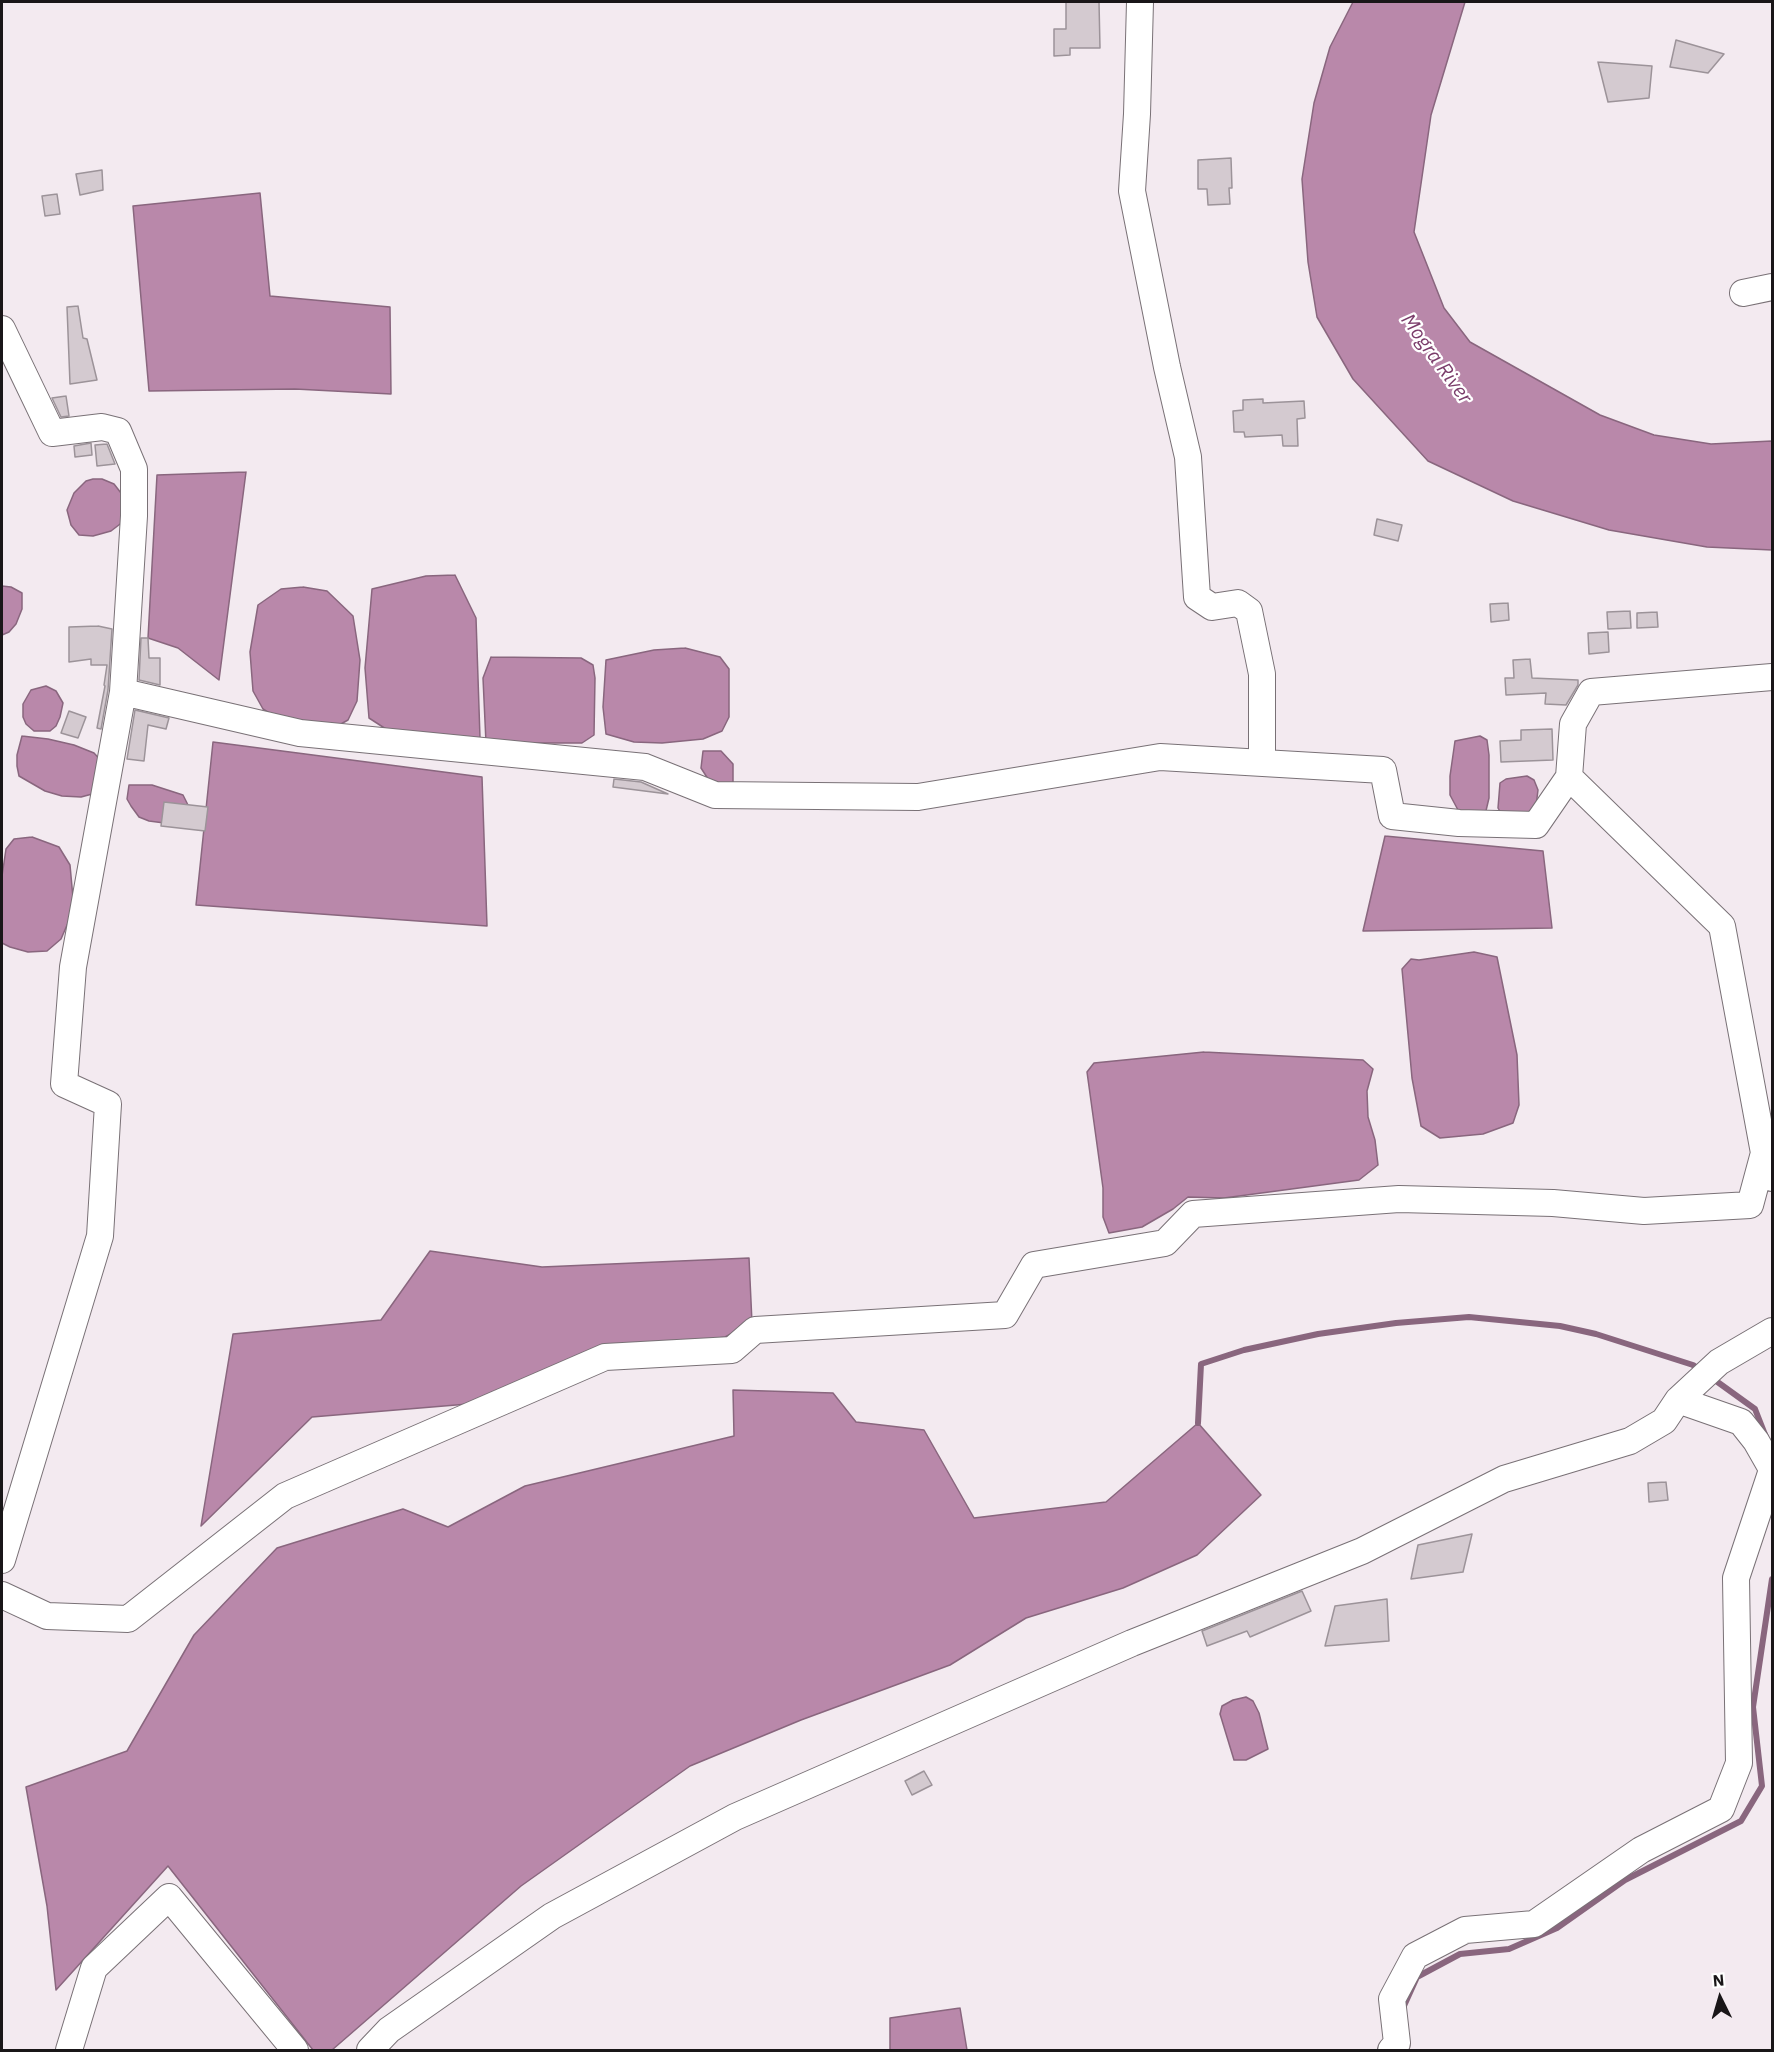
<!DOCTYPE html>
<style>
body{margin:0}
#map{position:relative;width:1774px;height:2052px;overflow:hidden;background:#f3eaf0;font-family:"IBM Plex Sans",sans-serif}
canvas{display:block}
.frame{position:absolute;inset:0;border:3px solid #191618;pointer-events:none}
.north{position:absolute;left:1690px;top:1968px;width:60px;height:60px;-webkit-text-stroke:4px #fff;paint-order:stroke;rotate:355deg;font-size:16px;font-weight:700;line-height:24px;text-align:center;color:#191618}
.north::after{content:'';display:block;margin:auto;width:21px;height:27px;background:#191618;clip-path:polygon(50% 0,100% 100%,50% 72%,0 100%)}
</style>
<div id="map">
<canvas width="1774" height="2052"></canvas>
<div class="frame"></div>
<div class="north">N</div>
</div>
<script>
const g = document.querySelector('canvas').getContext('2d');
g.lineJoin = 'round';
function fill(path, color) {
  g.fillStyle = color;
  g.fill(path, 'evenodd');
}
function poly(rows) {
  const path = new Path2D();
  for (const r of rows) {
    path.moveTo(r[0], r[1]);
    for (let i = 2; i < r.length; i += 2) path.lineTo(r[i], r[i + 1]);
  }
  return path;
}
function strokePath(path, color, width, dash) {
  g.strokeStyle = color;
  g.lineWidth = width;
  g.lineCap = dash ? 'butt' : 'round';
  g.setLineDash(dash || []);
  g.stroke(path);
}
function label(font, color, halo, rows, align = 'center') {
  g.font = font + ' "IBM Plex Sans",sans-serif';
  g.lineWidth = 4.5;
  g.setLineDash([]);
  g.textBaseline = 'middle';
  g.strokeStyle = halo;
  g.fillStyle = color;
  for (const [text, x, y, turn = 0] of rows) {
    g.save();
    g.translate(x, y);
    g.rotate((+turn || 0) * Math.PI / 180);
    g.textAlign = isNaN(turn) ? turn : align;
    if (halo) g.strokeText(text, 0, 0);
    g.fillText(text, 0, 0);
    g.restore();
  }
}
const water = poly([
 [1353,2,1465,2,1431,115,1414,232,1444,308,1470,342,1600,415,1654,435,1711,444,1772,441,1772,550,1707,547,1609,530,1513,501,1428,461,1353,379,1317,317,1308,262,1302,179,1314,103,1330,47,1353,2],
 [260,193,270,296,390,307,391,394,295,389,149,391,133,206,260,193],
 [246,472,219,680,178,648,148,638,157,475,246,472],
 [93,479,102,479,114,484,121,493,124,504,124,521,111,531,93,536,79,535,71,525,67,510,74,493,86,481,93,479],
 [455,575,476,618,480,738,457,741,389,731,369,718,365,668,372,589,426,576,455,575],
 [2,586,11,587,22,593,22,609,16,624,9,632,2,635,2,586],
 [303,587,327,591,353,616,360,660,357,701,348,720,332,729,285,723,263,709,253,691,250,652,258,605,281,589,303,587],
 [685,648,720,657,729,669,729,717,722,731,703,739,662,743,634,742,606,734,603,707,606,660,654,650,685,648],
 [491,657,581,658,593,665,595,678,594,735,582,743,486,743,483,678,491,657],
 [46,686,56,691,63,703,60,717,56,726,50,731,34,731,26,724,23,717,23,704,31,690,46,686],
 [22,736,48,739,74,745,94,753,105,765,96,793,81,797,62,796,45,791,19,776,17,766,17,755,22,736],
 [1480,736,1487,740,1489,755,1489,798,1485,815,1474,818,1458,810,1450,795,1450,776,1455,741,1480,736],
 [213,742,482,777,487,926,196,905,213,742],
 [703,751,721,751,733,764,733,788,710,782,701,768,703,751],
 [1527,776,1534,780,1538,790,1536,806,1529,814,1502,815,1498,808,1500,783,1506,779,1527,776],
 [129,785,152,785,183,795,188,805,172,824,149,821,139,817,131,806,127,799,129,785],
 [1385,836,1543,851,1552,928,1363,931,1385,836],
 [32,837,59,847,70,865,74,909,61,939,47,951,28,952,10,947,2,943,2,876,6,849,14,839,32,837],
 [1474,952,1497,957,1517,1055,1519,1105,1513,1123,1483,1134,1440,1138,1421,1126,1412,1078,1402,969,1411,959,1419,960,1474,952],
 [1204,1052,1363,1060,1373,1069,1367,1091,1368,1117,1375,1140,1378,1165,1359,1180,1224,1198,1188,1197,1173,1209,1142,1227,1109,1233,1103,1217,1103,1188,1087,1072,1094,1063,1204,1052],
 [430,1251,542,1267,749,1258,752,1323,725,1337,572,1359,468,1404,312,1417,201,1526,233,1334,381,1320,430,1251],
 [733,1390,833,1393,856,1422,924,1430,974,1518,1106,1502,1198,1423,1261,1495,1197,1555,1123,1588,1026,1618,950,1665,801,1720,690,1766,521,1886,332,2050,313,2050,168,1866,56,1990,47,1906,26,1787,127,1751,194,1635,277,1548,403,1509,448,1527,525,1486,734,1436,733,1390],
 [1246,1697,1253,1701,1259,1713,1268,1749,1246,1760,1234,1760,1220,1714,1222,1706,1233,1700,1246,1697],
 [960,2008,967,2050,890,2050,890,2018,960,2008]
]);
fill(water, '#b988aa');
strokePath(water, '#89667e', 1.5);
strokePath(poly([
 [1712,1378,1755,1409,1766,1437],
 [1198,1423,1201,1364,1244,1350,1318,1334,1396,1323,1469,1317,1560,1326,1596,1334,1693,1365,1701,1371],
 [1403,2008,1417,1977,1460,1954,1509,1949,1557,1928,1625,1880,1741,1821,1762,1786,1753,1707,1772,1579]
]), '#89667e', 6);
const building = poly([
 [1066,2,1099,2,1100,48,1070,48,1070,55,1054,56,1054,29,1066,29,1066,2],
 [1676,40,1724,54,1708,73,1670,67,1676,40],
 [1598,62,1652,66,1649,98,1608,102,1598,62],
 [1231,158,1232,188,1229,188,1230,204,1208,205,1207,189,1198,189,1198,160,1231,158],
 [102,170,103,190,80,195,76,174,102,170],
 [57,194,60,214,45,216,42,196,57,194],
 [78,306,83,338,87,339,97,380,70,384,67,307,78,306],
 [66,396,69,416,61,417,52,398,66,396],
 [1263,399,1263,403,1304,401,1305,418,1297,419,1298,446,1283,446,1282,435,1245,437,1244,432,1234,432,1233,411,1243,410,1243,400,1263,399],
 [91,443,92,455,75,457,74,446,91,443],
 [107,444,115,464,97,466,95,445,107,444],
 [1377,519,1402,525,1398,541,1374,535,1377,519],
 [1508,603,1509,620,1491,622,1490,604,1508,603],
 [1630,611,1631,628,1608,629,1607,612,1630,611],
 [1657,612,1658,627,1637,628,1637,613,1657,612],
 [98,626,112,629,108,690,101,729,97,728,105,686,104,685,107,665,91,665,91,659,69,662,69,627,98,626],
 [1608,632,1609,652,1589,654,1588,633,1608,632],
 [141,638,148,638,149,658,160,658,160,685,139,680,141,638],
 [1530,659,1532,678,1578,680,1578,685,1566,705,1545,704,1546,693,1506,695,1505,678,1514,678,1513,660,1530,659],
 [135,710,169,718,166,729,148,725,144,761,127,759,135,710],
 [69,711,86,717,78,738,61,733,69,711],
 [1552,729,1553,760,1501,762,1500,741,1521,740,1521,730,1552,729],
 [614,779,641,782,668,794,613,787,614,779],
 [164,802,208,807,205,831,161,826,164,802],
 [1666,1482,1668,1500,1649,1502,1648,1483,1666,1482],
 [1472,1534,1463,1572,1411,1579,1418,1545,1472,1534],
 [1302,1591,1311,1611,1250,1637,1247,1631,1207,1646,1202,1631,1302,1591],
 [1387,1599,1389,1641,1325,1646,1335,1606,1387,1599],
 [924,1771,932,1785,912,1795,905,1781,924,1771]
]);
fill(building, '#d4cad0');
strokePath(building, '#9c9399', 1.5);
const minor = poly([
 [1140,2,1137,114,1132,191,1167,367,1188,457,1197,597,1212,607,1238,603,1249,611,1262,674,1262,763],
 [1743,293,1772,287],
 [2,329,52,433,102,427,118,431,134,469,134,516,123,692],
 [1569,777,1573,724,1591,692,1772,677],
 [1678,1400,1741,1422,1756,1441,1772,1469],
 [2,1560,100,1236,108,1104,64,1084,73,967,123,692,300,733,645,767,715,795,918,797,1160,757,1383,770,1392,816,1459,823,1536,825,1569,777,1722,926,1764,1153],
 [2,1595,47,1616,128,1619,285,1496,605,1357,732,1350,755,1330,1005,1315,1034,1265,1165,1243,1193,1214,1399,1199,1553,1203,1644,1211,1750,1205,1764,1153,1772,1178],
 [69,2050,94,1968,169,1897,295,2050],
 [370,2050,389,2030,552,1916,735,1817,1132,1643,1362,1551,1504,1479,1630,1441,1664,1421,1678,1400,1719,1362,1772,1331],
 [1391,2050,1397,2043,1392,1999,1415,1956,1465,1930,1534,1924,1641,1850,1721,1809,1739,1763,1736,1578,1772,1470]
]);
strokePath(minor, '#797176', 28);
strokePath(minor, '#fff', 26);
label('italic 20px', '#7b3d6b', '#fff', [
 ["Mogra River",1436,359,54]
]);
</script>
